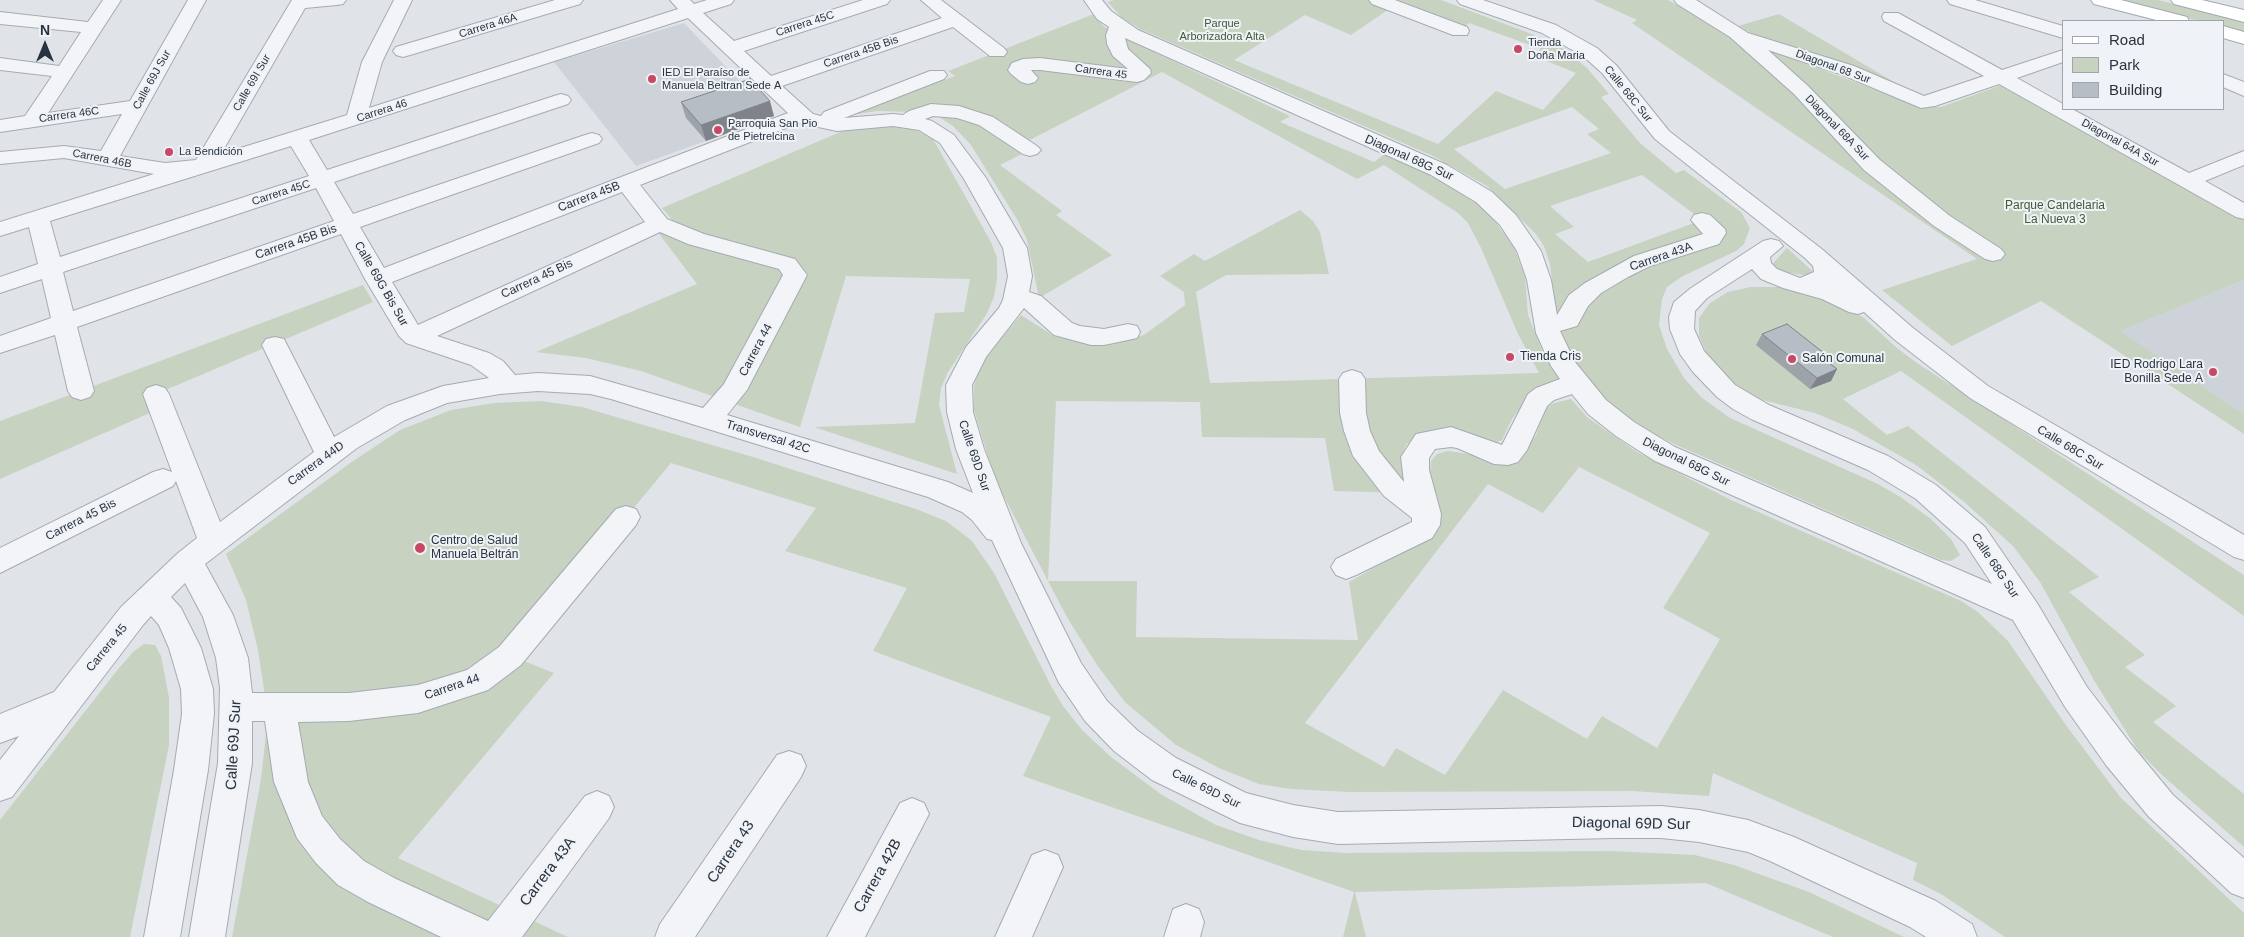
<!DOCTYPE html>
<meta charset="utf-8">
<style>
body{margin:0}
#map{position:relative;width:2244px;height:937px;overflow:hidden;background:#e0e4e8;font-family:Arial,sans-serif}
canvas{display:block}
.legend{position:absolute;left:2062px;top:20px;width:162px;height:90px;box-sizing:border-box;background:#eff2f6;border:1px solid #a0a6ad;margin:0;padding:6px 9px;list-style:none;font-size:15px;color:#29333f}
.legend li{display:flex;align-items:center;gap:10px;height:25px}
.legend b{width:25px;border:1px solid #a0a6ad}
.north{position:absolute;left:20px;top:20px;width:50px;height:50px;-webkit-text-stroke:4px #eff2f6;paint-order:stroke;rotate:0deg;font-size:14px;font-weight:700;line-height:20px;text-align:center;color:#29333f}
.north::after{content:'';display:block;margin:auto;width:18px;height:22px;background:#29333f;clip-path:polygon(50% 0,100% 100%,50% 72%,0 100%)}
</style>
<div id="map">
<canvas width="2244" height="937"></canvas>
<ul class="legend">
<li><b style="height:6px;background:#fff"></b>Road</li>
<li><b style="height:14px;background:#c7d2c1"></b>Park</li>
<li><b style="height:14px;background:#b7bdc5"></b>Building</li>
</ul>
<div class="north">N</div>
</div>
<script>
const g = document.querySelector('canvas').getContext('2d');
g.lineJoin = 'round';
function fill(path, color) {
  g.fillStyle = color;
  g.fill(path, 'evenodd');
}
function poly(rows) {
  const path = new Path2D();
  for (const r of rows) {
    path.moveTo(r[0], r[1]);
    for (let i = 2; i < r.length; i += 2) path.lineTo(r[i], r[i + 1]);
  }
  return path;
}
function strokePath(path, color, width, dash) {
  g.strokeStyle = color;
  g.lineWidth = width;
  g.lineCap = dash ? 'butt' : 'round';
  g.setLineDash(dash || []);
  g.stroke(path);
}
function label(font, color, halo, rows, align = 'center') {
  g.font = font + ' Arial,sans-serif';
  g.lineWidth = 4;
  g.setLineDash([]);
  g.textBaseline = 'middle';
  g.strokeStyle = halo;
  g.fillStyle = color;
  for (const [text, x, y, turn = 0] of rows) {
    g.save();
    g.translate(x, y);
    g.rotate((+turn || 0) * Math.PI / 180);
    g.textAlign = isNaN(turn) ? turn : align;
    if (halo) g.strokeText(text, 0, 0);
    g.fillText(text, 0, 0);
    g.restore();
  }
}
fill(poly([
 [684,23,753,95,686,118,706,141,636,166,554,62],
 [2244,280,2244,414,2119,331]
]), '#ced3da');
fill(poly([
 [1113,0,1441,0,1529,33,1564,49,1587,68,1609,94,1601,97,1640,143,1676,173,1684,170,1727,202,1741,212,1750,228,1744,244,1736,251,1683,276,1667,287,1662,299,1659,325,1667,349,1684,378,1701,397,1730,418,1878,484,1902,498,1931,519,1951,539,1960,555,1951,561,1941,560,1674,444,1644,429,1612,407,1597,392,1573,360,1565,343,1556,313,1550,264,1544,246,1536,234,1487,186,1433,156,1140,29,1121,17,1108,2],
 [1392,7,1460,31,1469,23,1541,49,1534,56,1576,73,1543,110,1496,91,1438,144,1234,60,1305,15,1351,35],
 [1572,107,1599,129,1587,134,1611,153,1505,189,1454,149],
 [1642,175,1702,220,1588,262,1555,234,1574,227,1550,206],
 [1593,0,1668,0,1732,35,1917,106,1941,107,2007,83,2244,216,2244,280,2120,331,2244,414,2244,434,2041,301,1952,346,1882,290,1977,259,1632,23,1637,20],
 [2115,0,2158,0,2244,21,2244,33,2223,27,2223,21,2199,21],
 [1094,14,1103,26,1128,40,1290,116,1280,122,1374,162,1386,153,1439,178,1486,209,1514,247,1525,277,1528,315,1543,353,1561,382,1531,394,1512,419,1502,440,1495,443,1489,444,1450,430,1436,429,1418,435,1406,445,1403,453,1410,493,1334,491,1325,438,1202,437,1200,402,1056,401,1048,581,1137,581,1136,637,1358,640,1349,582,1426,538,1431,461,1437,454,1448,451,1518,461,1536,435,1546,408,1554,403,1571,399,1587,417,1637,452,1731,500,1961,601,1978,612,2008,641,2068,728,2121,798,2244,913,2244,937,2005,937,1941,894,1913,880,1917,863,1713,773,1709,796,1632,791,1349,792,1291,789,1259,784,1219,768,1176,745,1125,702,1097,665,1068,619,1048,581,1011,510,995,480,974,410,974,386,982,361,1021,315,1054,336,1083,343,1112,342,1144,335,1185,305,1184,292,1160,276,1194,254,1205,261,1300,210,1313,221,1320,232,1329,274,1226,275,1196,292,1210,383,1539,373,1518,334,1481,248,1468,223,1458,213,1384,165,1357,179,1162,72,1022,144,1030,150,1000,165,1062,211,1056,215,1112,255,1039,298,1027,240,1018,221,971,145,953,126,936,115,914,112,877,111,845,116,955,76,948,71],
 [1579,467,1710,533,1663,608,1720,639,1657,748,1602,716,1587,739,1503,690,1445,775,1396,748,1384,767,1305,723,1488,484,1543,513],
 [1779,14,1921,98,1759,37,1738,26],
 [875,127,894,127,916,130,933,139,991,242,997,258,997,279,994,297,986,315,948,372,941,388,939,405,957,474,814,427,915,423,935,313,964,312,970,279,846,276,800,427,641,371,586,358,536,352,697,284,657,231,674,222,662,208,845,130],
 [1787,248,1819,277,1767,270],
 [363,285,373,302,156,394,161,408,0,479,0,421],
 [1751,287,1778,287,1806,290,1836,301,1864,318,1897,348,1917,363,2244,575,2244,616,1901,371,1843,399,1887,435,1908,426,2099,577,2069,592,2145,655,2125,667,2176,706,2153,722,2244,794,2244,847,2163,776,2139,752,2095,682,2040,582,2013,546,1963,501,1916,465,1853,429,1815,413,1762,400,1744,392,1712,365,1699,336,1699,318,1710,303,1728,292],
 [541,401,582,407,753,457,916,509,946,521,972,541,994,573,1050,684,1063,706,1082,730,1111,757,1162,795,1216,825,1259,840,1301,850,1345,853,1611,851,1695,855,1734,865,1809,892,1904,937,1833,937,1706,883,1355,892,1366,937,1343,937,1354,892,1023,776,1051,717,873,651,907,588,785,551,816,508,671,463,511,656,554,673,398,858,568,937,232,937,261,779,268,716,258,650,246,600,226,554,353,461,400,430,451,410,494,403],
 [144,644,155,645,161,656,169,698,169,745,130,937,0,937,0,820,119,668,133,652]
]), '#c7d2c1');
const minor = poly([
 [103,0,121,0,48,113,130,101,188,0,206,0,120,156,165,163,196,160,292,0,346,0,343,4,337,5,305,8,221,154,347,115,362,62,394,0,412,0,382,62,369,108,678,9,670,0,690,0,694,4,707,0,734,0,731,4,703,13,734,41,863,0,890,0,887,4,744,51,771,76,942,18,921,0,941,0,1004,48,1007,52,1004,56,990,56,953,27,782,86,813,114,821,116,824,112,930,71,944,71,947,75,944,79,844,118,893,114,903,115,909,111,931,104,959,106,993,117,1037,146,1041,150,1037,154,1030,156,1023,154,979,125,957,118,933,116,925,119,932,121,954,135,986,178,1027,248,1032,276,1029,292,1041,296,1072,323,1080,326,1104,329,1128,324,1137,326,1140,332,1137,338,1128,340,1104,345,1091,345,1054,335,1024,308,986,357,972,385,973,412,984,449,1021,543,1081,663,1107,701,1138,731,1176,758,1246,793,1293,805,1338,812,1661,806,1699,810,1748,820,1794,837,1936,901,1972,924,1977,937,1926,937,1910,927,1770,861,1748,852,1699,842,1661,838,1614,838,1338,844,1293,837,1240,823,1152,780,1114,751,1085,721,1059,683,992,540,987,539,972,520,962,512,928,497,611,399,590,394,538,391,500,394,447,403,405,420,357,448,205,564,233,615,248,658,252,693,349,693,418,685,467,670,499,647,616,509,626,506,636,509,640,517,636,525,521,665,488,690,418,713,349,721,298,722,308,782,322,816,340,839,364,861,394,878,488,921,585,796,597,791,609,796,614,807,609,818,522,937,441,937,368,902,338,885,316,863,297,838,274,782,265,721,252,721,252,763,225,937,189,937,218,763,220,688,216,658,203,617,185,583,171,597,181,608,201,648,213,689,214,714,208,770,180,937,144,937,174,770,182,714,181,689,169,648,159,625,151,616,143,625,12,797,0,801,0,760,19,736,0,743,0,714,54,692,121,607,178,553,197,538,176,481,173,486,0,573,0,548,153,472,163,469,172,472,143,394,147,388,156,385,165,388,169,394,220,522,314,452,262,345,266,339,275,337,284,339,334,437,387,406,443,386,489,378,471,365,406,343,399,336,365,279,341,234,77,327,94,391,90,397,81,400,72,397,68,391,55,335,0,353,0,336,51,318,42,279,0,293,0,277,38,264,29,227,0,236,0,222,154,174,64,158,0,164,0,152,64,146,101,151,122,114,0,132,0,120,25,116,52,76,0,70,0,58,59,66,81,32,0,24,0,12,88,22,103,0],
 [688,18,788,113,384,268,360,227,599,143,602,139,599,135,592,133,585,135,353,214,334,182,568,104,571,100,568,96,561,94,554,96,327,170,309,140,688,18],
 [799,123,837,131,893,126,919,130,940,143,964,179,1003,248,1008,276,1003,300,999,308,966,347,946,385,947,412,956,449,973,493,948,482,727,415,747,390,807,275,795,259,704,234,667,219,640,185,799,123],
 [291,146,309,176,60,257,50,221,291,146],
 [316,188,334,221,73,311,63,272,316,188],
 [622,192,645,222,418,325,392,282,622,192],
 [660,232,688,244,779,269,783,275,724,384,703,408,590,376,538,373,515,375,503,361,489,353,437,336,660,232],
 [555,0,583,0,580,4,410,55,403,57,396,55,393,51,396,47,555,0],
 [1084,0,1102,0,1111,11,1138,30,1447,165,1492,192,1516,215,1541,251,1551,280,1557,315,1569,295,1585,283,1634,256,1703,234,1691,220,1694,215,1702,213,1710,215,1725,229,1726,233,1719,244,1650,266,1628,277,1601,293,1588,306,1577,326,1560,331,1575,362,1606,400,1634,422,1675,447,1992,584,1965,543,1916,499,1868,470,1751,419,1733,409,1717,397,1693,372,1680,354,1670,329,1669,317,1674,302,1691,288,1763,241,1771,239,1779,241,1783,246,1770,257,1771,263,1777,269,1800,278,1814,272,1813,266,1805,258,1655,139,1602,73,1583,56,1542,33,1460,4,1457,0,1483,0,1556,25,1597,48,1616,65,1669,131,1823,250,1913,328,1988,386,2244,535,2244,560,2234,557,1970,398,1895,340,1864,312,1858,314,1849,312,1822,299,1783,288,1761,279,1752,269,1707,298,1695,311,1694,329,1704,351,1735,385,1769,405,1888,456,1936,485,1985,527,2037,603,2087,687,2130,743,2173,795,2244,858,2244,898,2231,893,2149,817,2106,765,2065,707,2013,620,1655,461,1616,436,1588,414,1572,394,1554,400,1547,406,1527,450,1518,462,1508,465,1494,464,1457,448,1451,447,1435,449,1429,458,1429,470,1441,514,1440,525,1432,538,1356,575,1346,579,1336,575,1331,567,1336,559,1412,522,1412,518,1384,496,1353,456,1344,431,1340,413,1339,379,1343,373,1352,370,1361,373,1365,379,1366,413,1370,431,1379,451,1404,482,1401,457,1416,434,1451,427,1502,445,1528,394,1536,388,1560,379,1551,366,1536,333,1527,280,1517,251,1500,225,1476,202,1431,175,1125,38,1128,49,1150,69,1151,73,1144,80,1137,82,1040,70,1031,70,1038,78,1035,82,1028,84,1021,82,1011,74,1008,70,1012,63,1023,59,1040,58,1128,69,1113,56,1107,44,1106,35,1109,27,1097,19,1084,0],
 [1369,0,1395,0,1467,27,1469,31,1467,35,1453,35,1372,4,1369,0],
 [1674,0,1696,0,1748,33,1854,66,1924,96,1984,76,1884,21,1882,17,1884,13,1898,13,2002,70,2063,50,2063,62,2017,78,2063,104,2063,109,2072,109,2189,173,2244,151,2244,165,2205,181,2244,203,2244,219,2236,217,1999,84,1935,106,1921,108,1840,74,1768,50,1808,86,1880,160,1950,216,2001,249,2005,254,2001,259,1993,261,1985,259,1934,226,1864,170,1794,94,1730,37,1677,4,1674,0],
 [1947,0,1975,0,2063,26,2063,38,1950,4,1947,0],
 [2223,74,2244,82,2244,96,2223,87,2223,74],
 [789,751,801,755,806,766,801,777,695,937,655,937,660,924,777,755,789,751],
 [912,798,924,803,929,814,865,937,827,937,900,803,912,798],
 [1045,850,1058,855,1063,867,1032,937,995,937,1032,855,1045,850],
 [1186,904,1199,909,1204,922,1200,937,1164,937,1173,909,1186,904]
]);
const major = poly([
 [2091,0,2121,0,2187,17,2189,21,2160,21,2094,4,2091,0],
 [2171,0,2202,0,2244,10,2244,22,2174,4,2171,0],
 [2223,26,2244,32,2244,44,2223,38,2223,26]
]);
strokePath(minor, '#a5abb2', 2);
strokePath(major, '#9fa9b3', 2);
fill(minor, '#f2f4f7');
fill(major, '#fff');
fill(poly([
 [681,102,774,116,706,141,686,118],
 [1762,334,1832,365,1837,369,1831,381,1810,389,1756,345]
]), '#9da3a9');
fill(poly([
 [770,101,774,116,706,141,701,125],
 [1837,369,1831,381,1810,389,1817,378]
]), '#80848a');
const building = poly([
 [750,79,770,101,701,125,681,102,750,79],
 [1787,324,1834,361,1829,363,1837,369,1817,378,1762,334,1787,324]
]);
fill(building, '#b7bdc5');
strokePath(building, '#80848a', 1);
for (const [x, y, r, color] of [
 [1518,49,5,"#c94965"],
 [652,79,5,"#c94965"],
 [718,130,5,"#c94965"],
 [169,152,5,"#c94965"],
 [1510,357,5,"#c94965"],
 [1792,359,5,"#c94965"],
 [2213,372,5,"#c94965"],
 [420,548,6,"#c94965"]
]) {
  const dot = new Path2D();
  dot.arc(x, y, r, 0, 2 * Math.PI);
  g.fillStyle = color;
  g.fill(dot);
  strokePath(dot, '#eff2f6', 2);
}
label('11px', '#29333f', '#eff2f6', [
 ["Carrera 45C",805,24,-18],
 ["Carrera 46A",488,26,-17],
 ["Carrera 45B Bis",861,52,-19],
 ["Diagonal 68 Sur",1833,67,20],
 ["Carrera 45",1101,72,8],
 ["Calle 69J Sur",152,80,-61],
 ["Calle 69I Sur",252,83,-60],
 ["Calle 68C Sur",1628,94,51],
 ["Carrera 46",382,111,-18],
 ["Carrera 46C",69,115,-8],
 ["Diagonal 68A Sur",1837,128,46],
 ["Diagonal 64A Sur",2120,143,29],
 ["Carrera 46B",102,159,11],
 ["Carrera 45C",281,193,-18]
]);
label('11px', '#405a37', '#eff2f6', [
 ["Parque",1222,24],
 ["Arborizadora Alta",1222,37]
]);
label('11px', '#29333f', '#eff2f6', [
 ["Tienda",1528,43],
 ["Doña Maria",1528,56],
 ["IED El Paraíso de",662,73],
 ["Manuela Beltran Sede A",662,86],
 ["Parroquia San Pio",728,124],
 ["de Pietrelcina",728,137],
 ["La Bendición",179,152]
], 'left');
label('12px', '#29333f', '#eff2f6', [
 ["Diagonal 68G Sur",1409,158,24],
 ["Carrera 45B",589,197,-21],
 ["Carrera 45B Bis",296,242,-19],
 ["Carrera 43A",1661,257,-19],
 ["Carrera 45 Bis",537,279,-25],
 ["Calle 69G Bis Sur",381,284,60],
 ["Carrera 44",756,350,-62],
 ["Transversal 42C",768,437,17],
 ["Calle 68C Sur",2070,448,31],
 ["Calle 69D Sur",974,456,71],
 ["Diagonal 68G Sur",1686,462,26],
 ["Carrera 44D",316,464,-36],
 ["Carrera 45 Bis",81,520,-27],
 ["Calle 68G Sur",1995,566,56],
 ["Carrera 45",107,648,-51],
 ["Carrera 44",452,687,-19],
 ["Calle 69D Sur",1206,789,26]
]);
label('12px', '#405a37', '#eff2f6', [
 ["Parque Candelaria",2055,206],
 ["La Nueva 3",2055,220]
]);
label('12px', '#29333f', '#eff2f6', [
 ["Tienda Cris",1520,357],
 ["Salón Comunal",1802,359],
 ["IED Rodrigo Lara",2203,365,"right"],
 ["Bonilla Sede A",2203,379,"right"],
 ["Centro de Salud",431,541],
 ["Manuela Beltrán",431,555]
], 'left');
label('15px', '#29333f', '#eff2f6', [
 ["Calle 69J Sur",234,745,-87],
 ["Diagonal 69D Sur",1631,824,1],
 ["Carrera 43",731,852,-56],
 ["Carrera 43A",548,872,-53],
 ["Carrera 42B",878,876,-61]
]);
</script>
